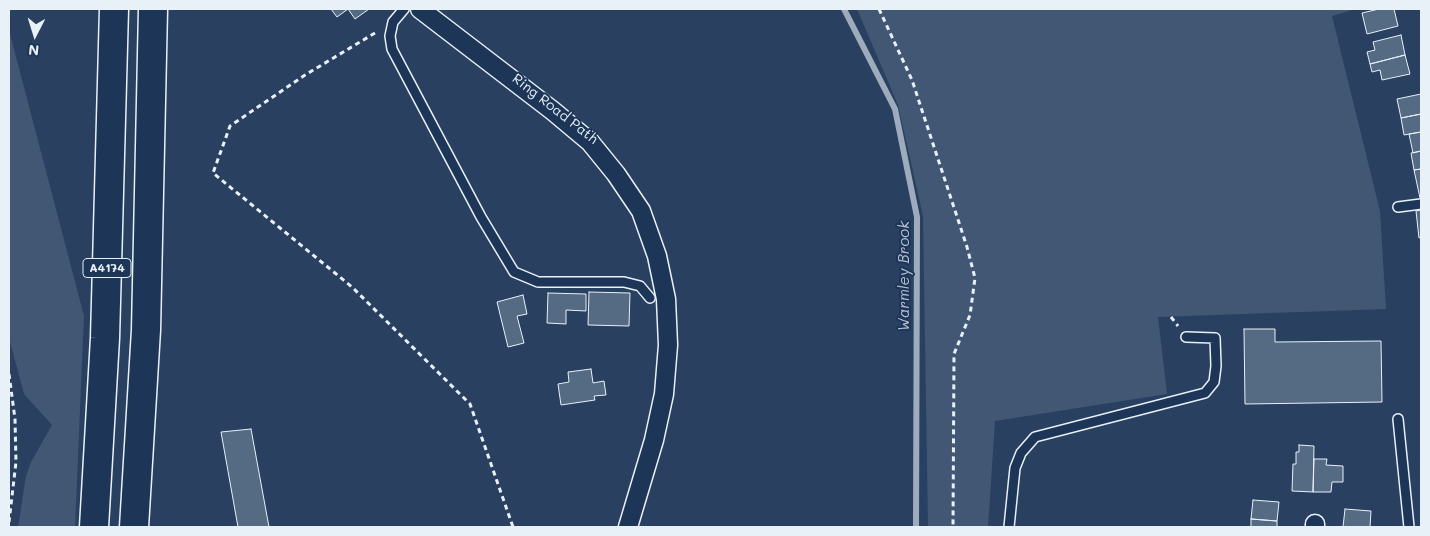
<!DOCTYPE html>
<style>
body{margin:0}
#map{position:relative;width:1430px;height:536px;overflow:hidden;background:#294061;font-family:Mali,sans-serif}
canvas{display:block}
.frame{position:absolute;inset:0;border:10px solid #e8f1f8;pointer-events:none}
.north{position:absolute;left:10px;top:10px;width:50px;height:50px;-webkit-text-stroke:4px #1d3557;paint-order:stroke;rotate:185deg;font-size:14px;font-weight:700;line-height:20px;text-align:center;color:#e8f1f8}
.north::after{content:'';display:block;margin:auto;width:18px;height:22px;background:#e8f1f8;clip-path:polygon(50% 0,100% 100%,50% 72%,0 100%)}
</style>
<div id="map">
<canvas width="1430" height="536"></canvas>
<div class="frame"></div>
<div class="north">N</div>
</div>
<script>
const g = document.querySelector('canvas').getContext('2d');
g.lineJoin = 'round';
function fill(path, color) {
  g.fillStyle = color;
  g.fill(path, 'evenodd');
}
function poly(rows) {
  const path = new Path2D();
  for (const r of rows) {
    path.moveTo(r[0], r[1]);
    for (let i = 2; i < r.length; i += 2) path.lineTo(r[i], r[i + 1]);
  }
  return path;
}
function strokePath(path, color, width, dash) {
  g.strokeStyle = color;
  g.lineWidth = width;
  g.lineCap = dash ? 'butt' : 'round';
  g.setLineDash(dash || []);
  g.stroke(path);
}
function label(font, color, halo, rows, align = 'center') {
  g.font = font + ' Mali,sans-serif';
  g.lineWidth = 4;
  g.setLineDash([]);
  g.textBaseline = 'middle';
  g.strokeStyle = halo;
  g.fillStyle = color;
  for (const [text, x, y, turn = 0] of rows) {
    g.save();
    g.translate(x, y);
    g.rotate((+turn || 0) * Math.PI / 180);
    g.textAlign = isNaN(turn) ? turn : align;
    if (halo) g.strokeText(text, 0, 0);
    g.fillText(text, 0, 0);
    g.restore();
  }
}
fill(poly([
 [857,9,1355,9,1332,16,1380,211,1386,309,1158,317,1167,394,995,421,988,527,928,527,923,216,898,105],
 [9,30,84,316,75,527,18,527,26,476,31,462,52,425,24,394,9,338]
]), '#415774');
strokePath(poly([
 [844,9,895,109,917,217,916,527]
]), '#9dabbd', 6);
const building = poly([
 [331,9,369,9,355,19,348,9,337,17,331,9],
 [1379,9,1394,9,1398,26,1367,34,1362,13,1379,9],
 [1401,35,1405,55,1370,64,1367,52,1375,50,1373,42,1401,35],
 [1405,55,1410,74,1382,80,1380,70,1372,72,1370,64,1405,55],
 [1421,94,1421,114,1401,118,1397,99,1421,94],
 [1421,114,1421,132,1404,135,1401,118,1421,114],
 [1421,132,1421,151,1413,153,1409,134,1421,132],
 [1421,151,1421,169,1414,170,1411,153,1421,151],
 [1421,169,1421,197,1420,198,1414,170,1421,169],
 [1421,210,1421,237,1419,238,1416,211,1421,210],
 [589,292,630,293,629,326,588,325,589,292],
 [548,293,586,294,586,311,566,310,566,324,547,323,548,293],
 [523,295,527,314,517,316,524,343,508,347,497,302,523,295],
 [1244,329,1275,329,1275,342,1381,341,1382,402,1245,404,1244,329],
 [591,369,593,383,604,381,606,395,594,396,595,400,561,405,558,384,569,382,568,372,591,369],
 [251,429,269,527,238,527,221,432,251,429],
 [1299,445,1314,446,1313,492,1292,491,1293,464,1296,464,1296,452,1299,452,1299,445],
 [1314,459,1327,459,1326,465,1343,466,1343,482,1332,482,1331,492,1313,492,1314,459],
 [1253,500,1279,502,1277,521,1251,519,1253,500],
 [1345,509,1371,511,1370,527,1343,527,1345,509],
 [1251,519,1277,521,1277,527,1251,527,1251,519]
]);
fill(building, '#556a83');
strokePath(building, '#e8f1f8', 1);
const service = poly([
 [404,9,393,22,390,36,392,49,481,217,514,272,538,282,624,282,640,286,650,298],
 [1398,207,1421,204],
 [1398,419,1409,527],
 [1009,527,1015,468,1021,453,1035,437,1205,393,1214,382,1216,366,1215,338,1186,337]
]);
const minor = poly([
 [420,9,553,111,590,142,616,174,641,211,657,256,666,299,668,345,664,394,654,440,628,527],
 [1315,527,1315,524]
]);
const trunk = poly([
 [94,527,105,338,114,9],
 [134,527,146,330,153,9]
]);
strokePath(service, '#e8f1f8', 12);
strokePath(minor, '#e8f1f8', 21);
strokePath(trunk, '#e8f1f8', 31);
strokePath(poly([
 [879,9,912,80,967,247,975,278,970,315,954,354,953,527],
 [375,33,305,75,230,126,213,173,352,287,470,404,513,527],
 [1171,317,1178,326],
 [9,374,15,419,16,462,9,522]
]), '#e8f1f8', 3, [5, 4]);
strokePath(service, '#1d3557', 9);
strokePath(minor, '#1d3557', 18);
strokePath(trunk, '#1d3557', 28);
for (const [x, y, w] of [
 [107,268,48]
]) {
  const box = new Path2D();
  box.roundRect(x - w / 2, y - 9.5, w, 19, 4);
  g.fillStyle = '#1d3557';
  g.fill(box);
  strokePath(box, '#e8f1f8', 1);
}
label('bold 12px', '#e8f1f8', null, [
 ["A4174",107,268]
]);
label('14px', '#e8f1f8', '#1d3557', [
 ["Ring Road Path",555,109,38]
]);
label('italic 15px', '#b6c2d0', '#1d3557', [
 ["Warmley Brook",904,276,-90]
]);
</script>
